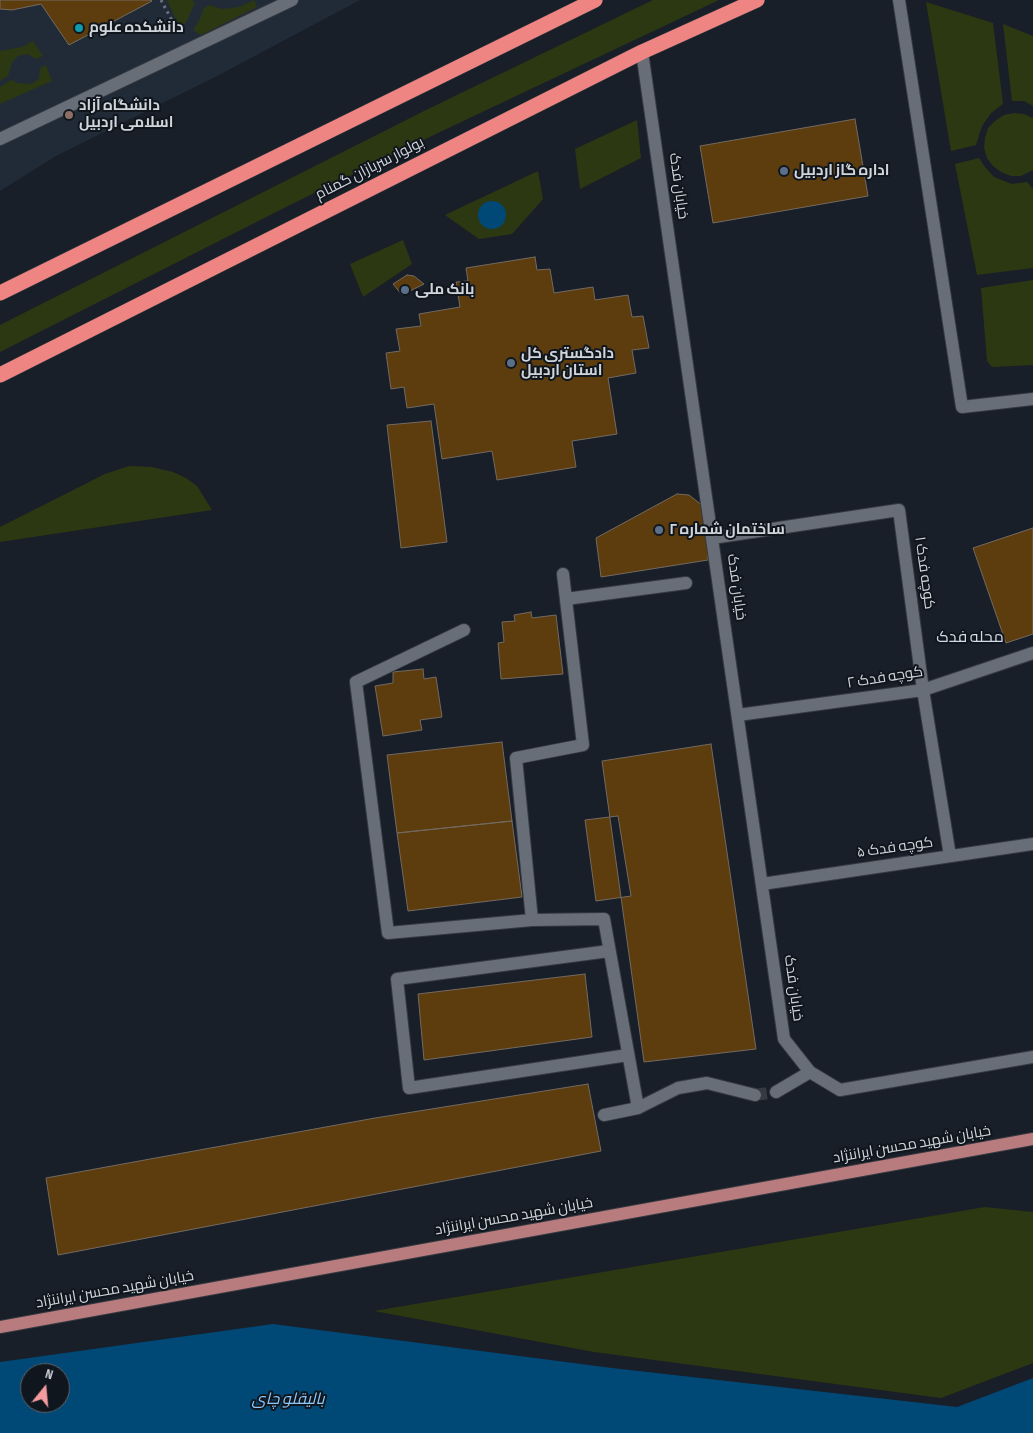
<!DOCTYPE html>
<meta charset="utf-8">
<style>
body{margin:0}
#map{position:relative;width:1033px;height:1433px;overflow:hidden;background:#191f28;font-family:"Sofia Sans Condensed",sans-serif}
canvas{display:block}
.north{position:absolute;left:20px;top:1363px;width:50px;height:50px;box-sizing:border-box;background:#10161e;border:1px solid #5d626a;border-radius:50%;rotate:17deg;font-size:14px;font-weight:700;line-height:20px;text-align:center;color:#d1d5db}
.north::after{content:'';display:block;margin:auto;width:18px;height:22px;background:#f49b9f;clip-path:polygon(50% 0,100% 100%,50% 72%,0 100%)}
</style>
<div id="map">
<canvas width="1033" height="1433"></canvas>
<div class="north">N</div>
</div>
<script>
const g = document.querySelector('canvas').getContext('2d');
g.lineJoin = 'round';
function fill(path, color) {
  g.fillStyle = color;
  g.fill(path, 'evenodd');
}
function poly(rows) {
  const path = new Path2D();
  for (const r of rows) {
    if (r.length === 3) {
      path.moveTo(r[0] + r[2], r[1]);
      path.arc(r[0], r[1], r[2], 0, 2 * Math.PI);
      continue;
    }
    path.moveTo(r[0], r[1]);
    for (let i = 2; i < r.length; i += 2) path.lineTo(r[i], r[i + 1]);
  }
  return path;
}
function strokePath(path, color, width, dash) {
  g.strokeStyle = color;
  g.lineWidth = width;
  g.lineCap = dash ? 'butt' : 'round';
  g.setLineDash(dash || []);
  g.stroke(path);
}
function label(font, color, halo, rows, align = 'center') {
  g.font = font + ' "Sofia Sans Condensed",Cairo,sans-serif';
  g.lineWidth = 4;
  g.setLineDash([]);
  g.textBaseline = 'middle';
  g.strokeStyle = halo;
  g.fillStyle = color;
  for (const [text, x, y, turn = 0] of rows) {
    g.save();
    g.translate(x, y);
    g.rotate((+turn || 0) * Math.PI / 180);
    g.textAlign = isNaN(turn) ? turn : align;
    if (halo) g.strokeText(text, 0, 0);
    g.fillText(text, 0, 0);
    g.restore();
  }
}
fill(poly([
 [0,0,360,0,219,75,56,156,0,191]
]), '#212b38');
fill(poly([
 [167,0,191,0,195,2,186,23,179,26],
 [254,0,257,7,201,35,193,30,200,19,203,9,209,5,222,9,239,7],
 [653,0,719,0,440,132,292,204,0,352,0,325,426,110],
 [926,2,993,23,1003,104,991,113,982,126,976,145,951,151],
 [1003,24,1033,36,1033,106,1024,101,1012,101],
 [33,41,43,56,36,59,28,54,18,56,12,62,8,76,0,81,0,51,22,47],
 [46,65,52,81,0,104,0,87,11,80,18,83,31,84,39,79,40,68],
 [1014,113,1024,114,1033,118,1033,170,1021,176,1011,176,1001,172,993,166,987,158,984,148,985,138,988,128,995,121,1004,115],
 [637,120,641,158,580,189,575,149],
 [979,158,985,167,994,177,1012,184,1027,182,1033,189,1033,268,977,275,955,164],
 [538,171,543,199,512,234,479,239,445,215],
 [403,240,412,264,363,297,350,264],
 [1033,280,1033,365,992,367,987,361,981,288],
 [129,466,152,467,173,472,186,478,197,486,212,510,0,542,0,527,105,474],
 [985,1207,1033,1212,1033,1363,941,1398,594,1352,374,1311]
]), '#2c3811');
fill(poly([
 [492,215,14],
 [273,1324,612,1368,957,1407,1033,1378,1033,1433,0,1433,0,1362],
 [30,1373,60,1373,60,1403,30,1403]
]), '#004876');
const building = poly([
 [0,0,151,0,152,1,69,45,41,4,12,10,0,9,0,0],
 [855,119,868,196,713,223,700,146,855,119],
 [535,257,537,270,550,269,554,293,593,287,595,300,628,295,632,317,643,316,649,348,632,350,636,373,608,378,617,434,572,441,576,467,497,480,492,451,442,459,434,404,407,408,404,387,391,389,386,353,400,351,396,329,421,326,419,314,460,307,456,282,468,281,466,268,535,257],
 [407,275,414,276,424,284,402,295,393,284,407,275],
 [431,421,447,542,401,548,387,425,431,421],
 [677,494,689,495,703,506,706,521,708,560,601,577,596,538,677,494],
 [1033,528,1033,634,1006,643,973,548,1033,528],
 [531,612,532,618,556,615,563,674,501,679,498,643,504,642,502,622,515,621,514,615,531,612],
 [423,669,424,679,436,677,442,717,420,720,422,730,383,736,375,686,393,683,393,672,423,669],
 [502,742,512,821,397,833,387,755,502,742],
 [711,744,756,1049,644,1062,602,761,711,744],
 [618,816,631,896,596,901,585,820,618,816],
 [512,821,522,897,408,911,397,833,512,821],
 [585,974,592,1037,424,1060,418,994,585,974],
 [588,1084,601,1151,58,1255,46,1178,375,1118,588,1084]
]);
fill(building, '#5d3c0e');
strokePath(building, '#736a61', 1);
strokePath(poly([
 [755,1095,776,1092]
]), '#353a43', 12, [12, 6]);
const minor = poly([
 [899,0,962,407,1033,399],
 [642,52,784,1039,810,1072,840,1090,1033,1057],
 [0,139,292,0],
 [712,538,899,510,923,690,950,856],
 [566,599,686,583],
 [464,630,356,682,388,933,532,920,604,919,638,1108],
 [738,715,923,690,1033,653],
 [762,884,1033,844],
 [532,920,516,758,583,745,563,574],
 [609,951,397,979,409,1088,628,1055],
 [776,1092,810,1072],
 [604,1115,638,1108,678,1088,707,1083,755,1095]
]);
const major = poly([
 [0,1327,1033,1139]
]);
const highway = poly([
 [0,293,595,0],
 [0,375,642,52,757,0]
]);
strokePath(minor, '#363a41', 14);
strokePath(major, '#363a41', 14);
strokePath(highway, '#363a41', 16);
strokePath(poly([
 [161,0,176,28,183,32]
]), '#6e737b', 3, [2.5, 4]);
strokePath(minor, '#676e78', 12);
strokePath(major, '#b97c7e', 12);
strokePath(highway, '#ef8582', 15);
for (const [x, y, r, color] of [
 [79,28,5,"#0f9aa8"],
 [69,115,5,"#8d6e63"],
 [784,171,5,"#5c6f8a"],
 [405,290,5,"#5c6f8a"],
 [511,363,5,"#5c6f8a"],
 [659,530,5,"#5c6f8a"]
]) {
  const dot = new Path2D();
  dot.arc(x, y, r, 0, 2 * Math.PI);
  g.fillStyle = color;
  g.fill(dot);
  strokePath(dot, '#10161e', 2);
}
label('bold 15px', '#d1d5db', '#10161e', [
 ["دانشکده علوم",89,28],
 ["دانشگاه آزاد",79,106],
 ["اسلامی اردبیل",79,123],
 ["اداره گاز اردبیل",794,171],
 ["بانک ملی",415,290],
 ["دادگستری کل",521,354],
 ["استان اردبیل",521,371],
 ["ساختمان شماره ۲",669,530]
], 'left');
label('15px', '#d1d5db', '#10161e', [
 ["بولوار سربازان گمنام",370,169,-27],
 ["خیابان فدک",678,186,82],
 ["کوچه فدک ۱",924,573,82],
 ["خیابان فدک",736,587,82],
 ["کوچه فدک ۲",885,678,-9],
 ["کوچه فدک ۵",895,848,-8],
 ["خیابان فدک",793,988,82],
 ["خیابان شهید محسن ایراننژاد",912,1145,-10],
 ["خیابان شهید محسن ایراننژاد",514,1217,-10],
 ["خیابان شهید محسن ایراننژاد",115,1290,-10]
]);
label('16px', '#d2dae6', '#10161e', [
 ["محله فدک",970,638]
]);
label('italic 16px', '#8ec8fa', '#10161e', [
 ["بالیقلو چای",288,1400]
]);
</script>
